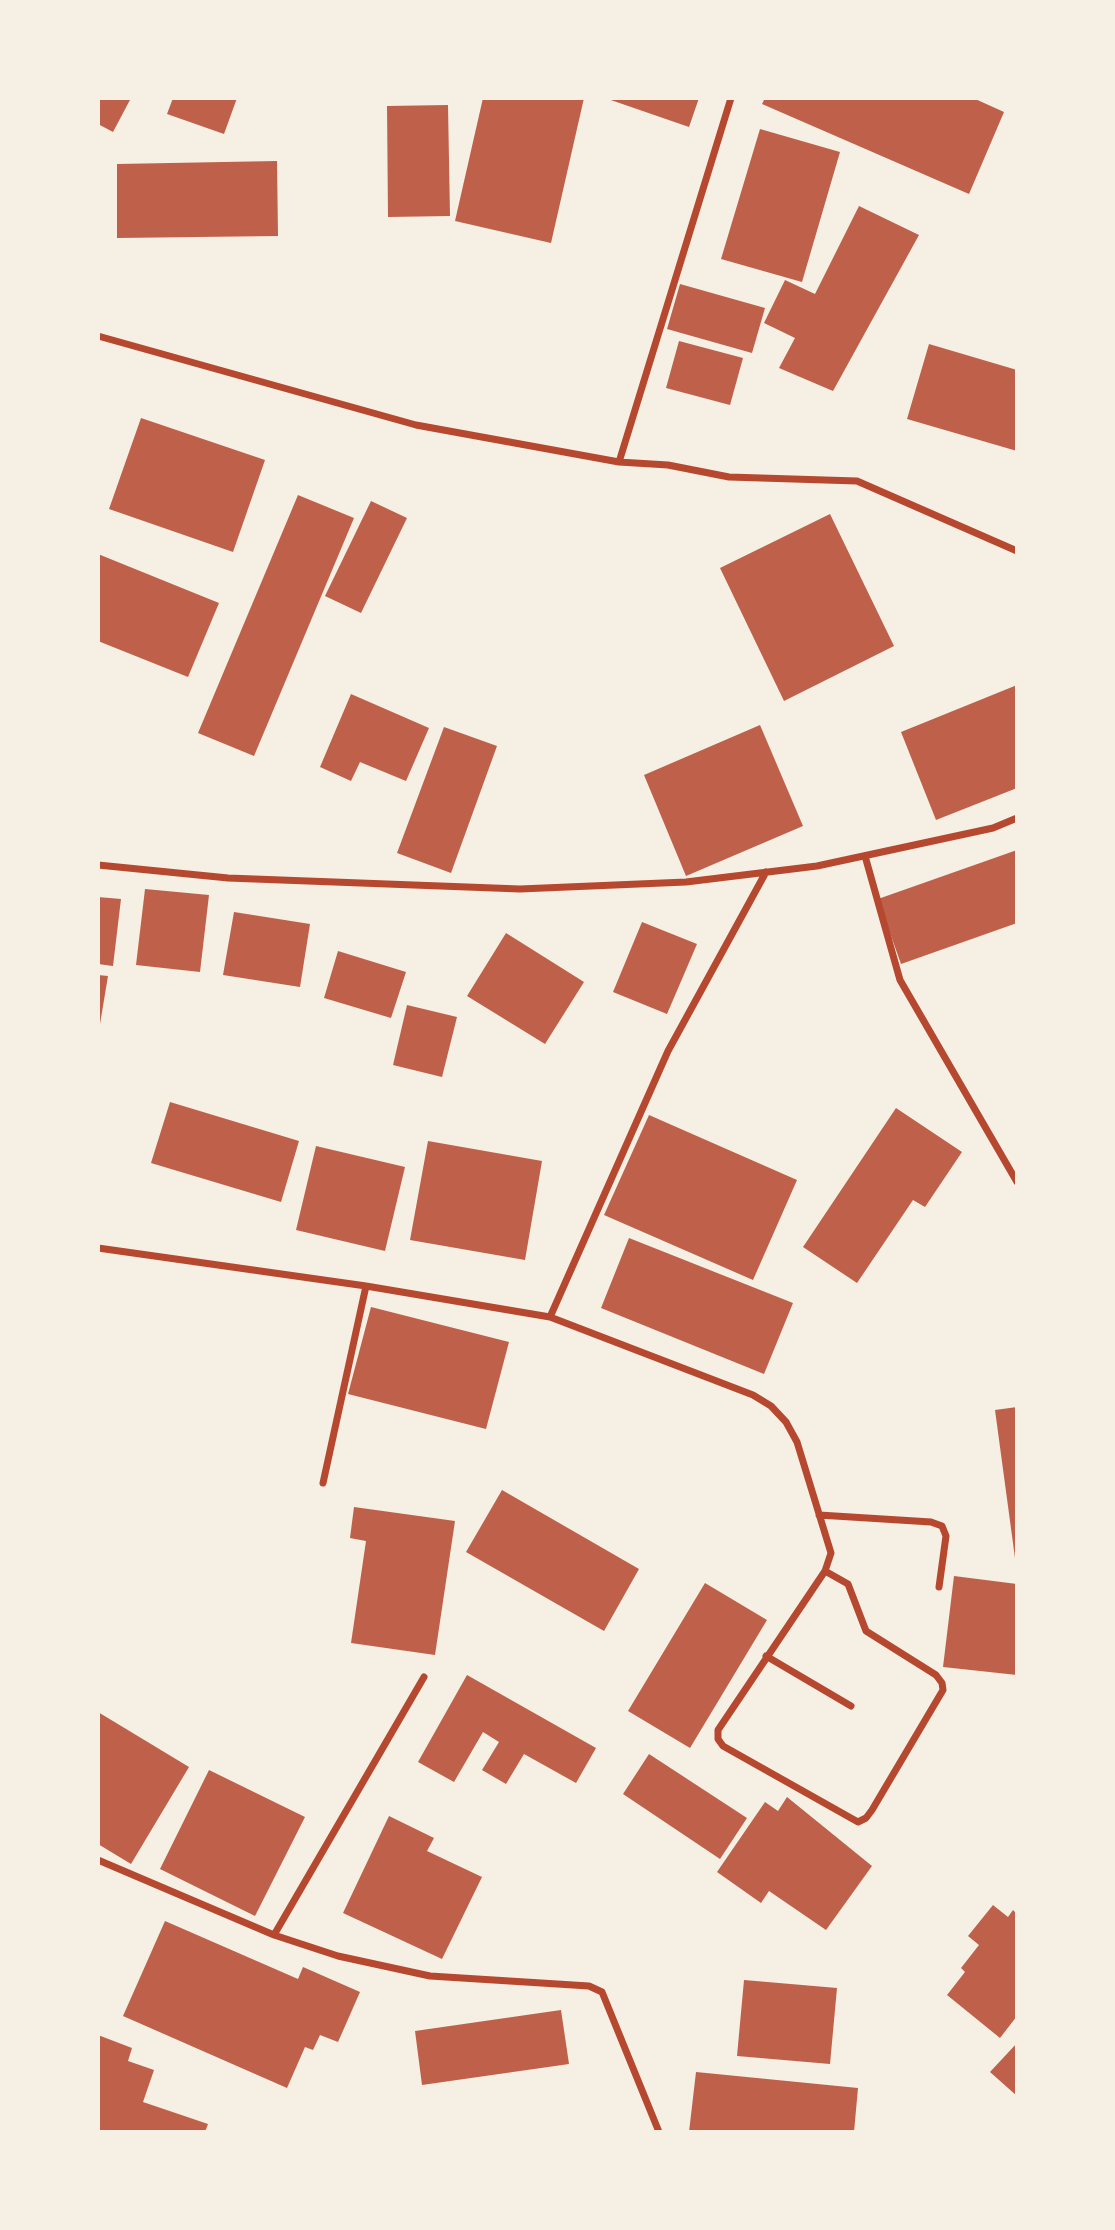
<!DOCTYPE html>
<style>
body{margin:0}
#map{position:relative;width:1115px;height:2230px;overflow:hidden;background:#f6efe4;font-family:"Sofia Sans Condensed",sans-serif}
canvas{display:block}
.frame{position:absolute;inset:0;border:100px solid #f6efe4;pointer-events:none}
</style>
<div id="map">
<canvas width="1115" height="2230"></canvas>
<div class="frame"></div>
</div>
<script>
const g = document.querySelector('canvas').getContext('2d');
g.lineJoin = 'round';
function fill(path, color) {
  g.fillStyle = color;
  g.fill(path, 'evenodd');
}
function poly(rows) {
  const path = new Path2D();
  for (const r of rows) {
    path.moveTo(r[0], r[1]);
    for (let i = 2; i < r.length; i += 2) path.lineTo(r[i], r[i + 1]);
  }
  return path;
}
function strokePath(path, color, width, dash) {
  g.strokeStyle = color;
  g.lineWidth = width;
  g.lineCap = dash ? 'butt' : 'round';
  g.setLineDash(dash || []);
  g.stroke(path);
}
fill(poly([
 [98,98,131,98,113,132,98,124],
 [173,98,237,98,224,134,167,114],
 [483,98,584,98,551,243,455,221],
 [605,98,699,98,689,127],
 [765,98,973,98,1004,112,969,194,762,104],
 [448,105,450,216,388,217,387,106],
 [760,129,840,152,802,282,721,259],
 [277,161,278,236,117,238,117,164],
 [859,206,919,235,833,391,779,368,795,338,764,323,785,280,815,294],
 [680,284,765,308,752,353,667,329],
 [679,341,743,358,730,405,666,388],
 [929,344,1017,370,1017,451,907,419],
 [141,418,265,460,233,552,109,509],
 [298,495,354,518,254,756,198,733],
 [371,501,407,518,361,613,325,596],
 [830,514,894,646,784,701,720,568],
 [98,554,219,603,188,677,98,641],
 [1017,685,1017,788,936,820,901,732],
 [351,694,429,728,406,781,360,762,351,781,320,767],
 [760,725,803,826,686,876,644,775],
 [444,727,497,746,451,873,397,853],
 [1017,850,1017,923,901,964,878,899],
 [145,889,209,895,200,972,136,965],
 [98,897,121,899,113,966,98,964],
 [234,912,310,924,300,987,223,975],
 [642,922,697,944,667,1014,613,992],
 [506,933,584,982,545,1044,467,996],
 [338,951,406,972,391,1018,324,998],
 [98,975,108,976,99,1030,98,1030],
 [407,1005,457,1017,442,1077,393,1065],
 [170,1102,299,1141,281,1202,151,1163],
 [896,1108,962,1152,925,1207,913,1200,857,1283,803,1247],
 [649,1115,797,1180,753,1280,604,1215],
 [428,1141,542,1161,525,1260,410,1240],
 [316,1146,405,1167,385,1251,296,1230],
 [629,1238,793,1303,764,1374,601,1308],
 [371,1307,509,1342,486,1429,348,1394],
 [1017,1407,1017,1558,1015,1558,995,1410],
 [502,1490,639,1569,604,1631,466,1552],
 [354,1507,455,1521,435,1655,351,1643,366,1541,350,1538],
 [954,1576,1017,1584,1017,1675,943,1667],
 [705,1583,767,1620,690,1748,628,1711],
 [467,1675,596,1748,576,1783,524,1754,506,1784,482,1770,499,1742,483,1732,454,1782,418,1762],
 [98,1712,189,1767,131,1864,98,1844],
 [649,1754,747,1818,720,1859,623,1794],
 [209,1770,305,1817,255,1916,160,1869],
 [787,1797,872,1866,826,1930,769,1891,761,1903,717,1872,765,1802,778,1811],
 [389,1816,434,1838,427,1851,482,1877,442,1959,343,1913],
 [993,1905,1008,1917,1013,1910,1017,1914,1017,2016,1000,2038,947,1995,965,1972,961,1968,979,1945,968,1936],
 [165,1921,298,1979,303,1967,360,1992,338,2042,320,2035,313,2050,305,2047,287,2088,123,2016],
 [744,1980,837,1988,830,2064,737,2056],
 [561,2010,569,2064,422,2085,415,2031],
 [98,2035,132,2048,128,2061,154,2070,143,2102,208,2124,205,2132,98,2132],
 [1017,2043,1017,2096,990,2072],
 [696,2072,858,2088,854,2132,689,2132]
]), '#bf614a');
strokePath(poly([
 [98,336,416,425,619,462,668,465,729,477,857,481,1017,551],
 [619,462,731,98],
 [865,856,900,980,1017,1182],
 [98,865,228,878,520,889,686,882,817,866,993,828,1017,818],
 [98,1248,366,1286,550,1317,668,1051,766,872],
 [550,1317,753,1395,771,1406,786,1422,797,1442,831,1553,825,1571,718,1730,718,1739,723,1746,858,1822,866,1818,872,1810,943,1690,942,1683,936,1675,866,1631,848,1584,825,1571],
 [323,1483,366,1286],
 [819,1515,931,1522,942,1526,946,1536,939,1587],
 [766,1656,851,1706],
 [98,1860,274,1935,338,1956,430,1976,589,1986,602,1992,659,2132],
 [274,1935,424,1677]
]), '#b5482f', 7);
</script>
